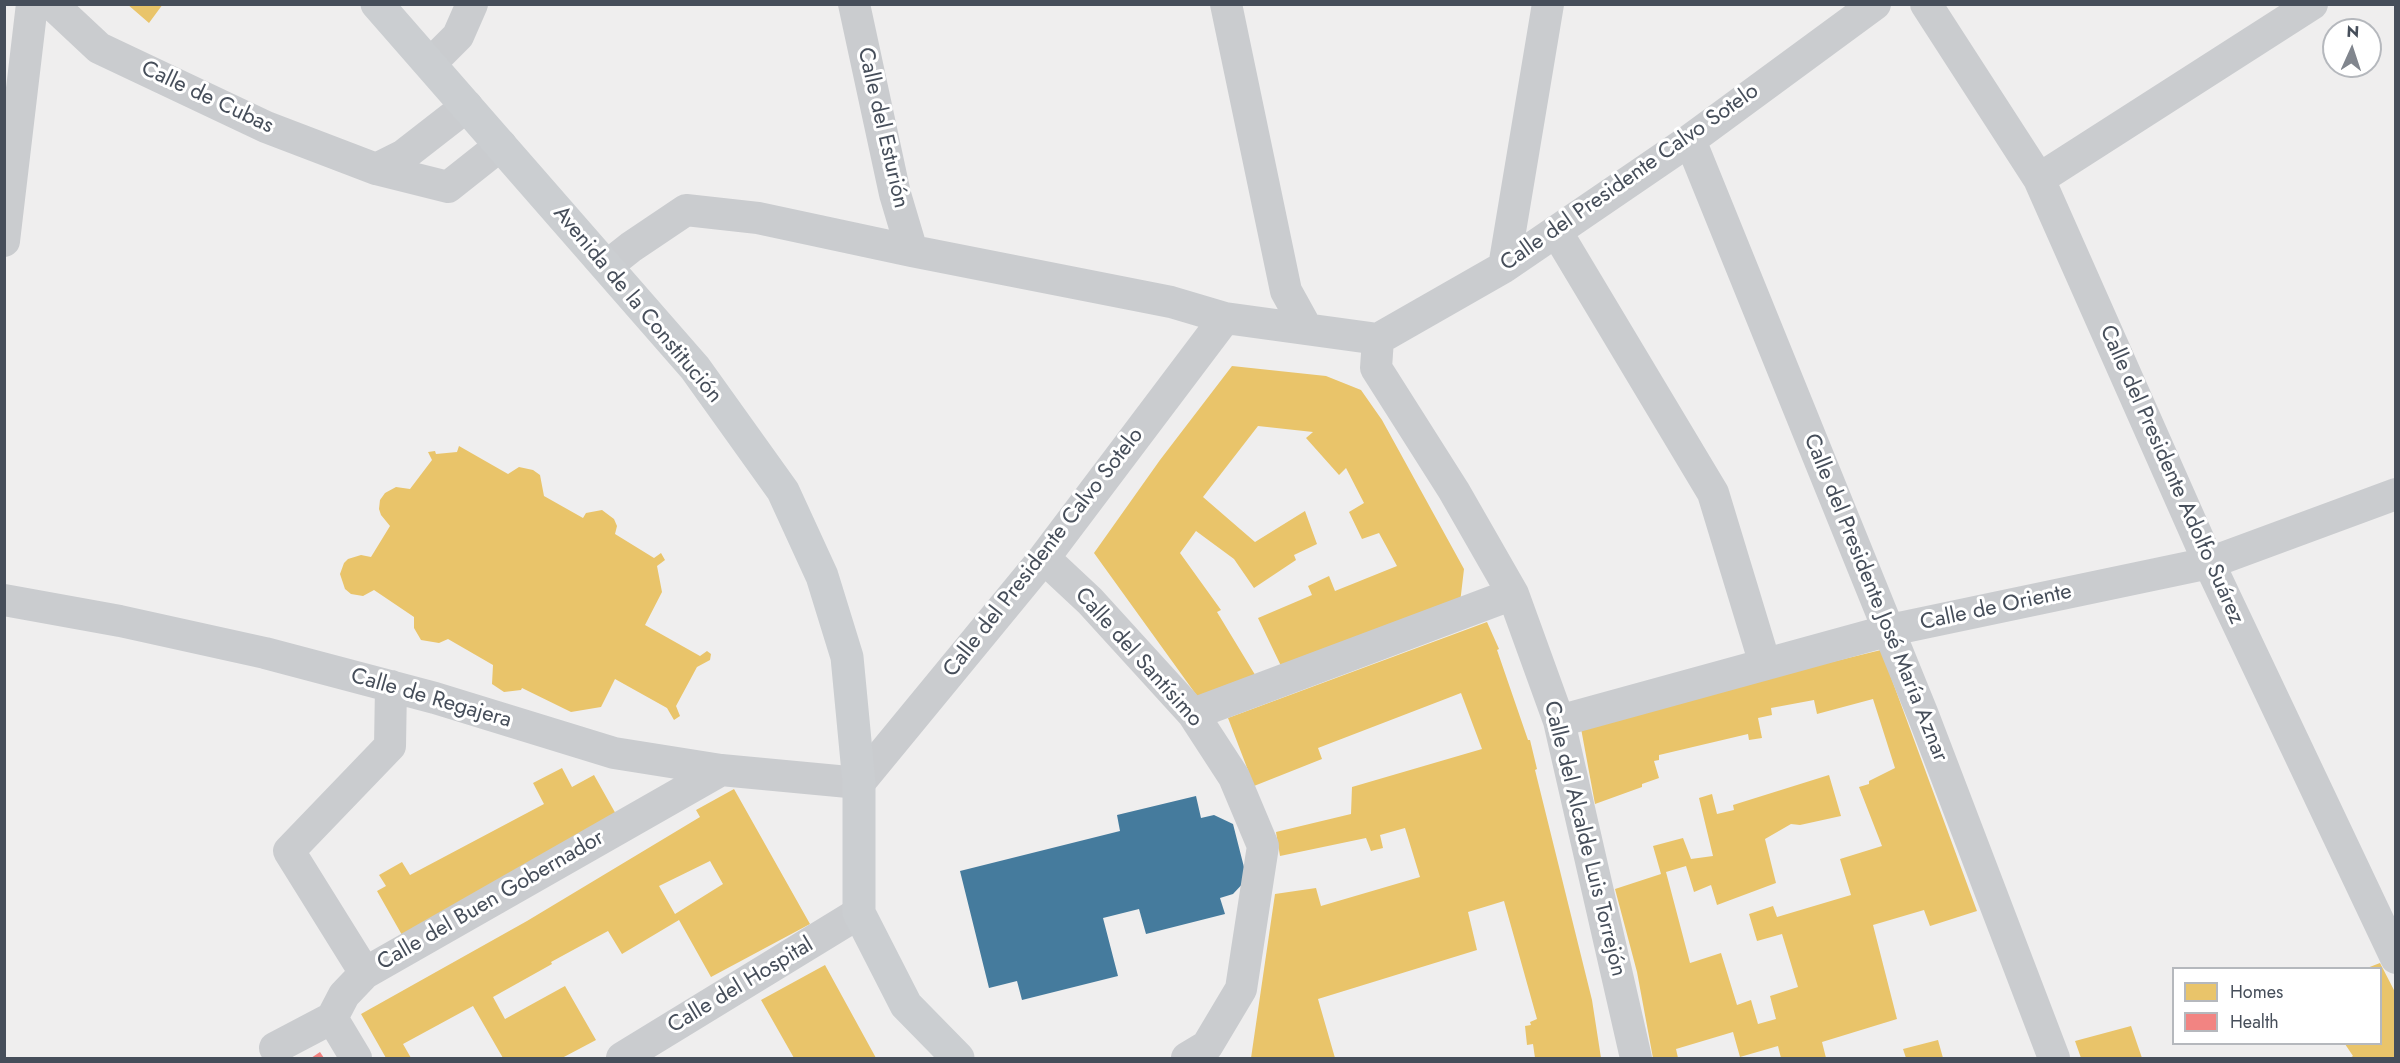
<!DOCTYPE html>
<meta charset="utf-8">
<style>
body{margin:0}
#map{position:relative;width:2400px;height:1063px;overflow:hidden;background:#efeeee;font-family:Jost,sans-serif}
canvas{display:block}
.frame{position:absolute;inset:0;border:6px solid #464e5a;pointer-events:none}
.legend{position:absolute;left:2172px;top:967px;width:210px;height:78px;box-sizing:border-box;background:#fff;border:2px solid #b5b8bd;margin:0;padding:8px 10px;list-style:none;font-size:18px;color:#464e5a}
.legend li{display:flex;align-items:center;gap:12px;height:30px}
.legend b{width:30px;border:2px solid #b5b8bd}
.north{position:absolute;left:2322px;top:18px;width:60px;height:60px;box-sizing:border-box;background:#fff;border:2px solid #b5b8bd;border-radius:50%;rotate:3deg;font-size:16px;font-weight:700;line-height:24px;text-align:center;color:#464e5a}
.north::after{content:'';display:block;margin:auto;width:21px;height:27px;background:#81868e;clip-path:polygon(50% 0,100% 100%,50% 72%,0 100%)}
</style>
<div id="map">
<canvas width="2400" height="1063"></canvas>
<div class="frame"></div>
<ul class="legend">
<li><b style="height:16px;background:#e9c46a"></b>Homes</li>
<li><b style="height:16px;background:#f28482"></b>Health</li>
</ul>
<div class="north">N</div>
</div>
<script>
const g = document.querySelector('canvas').getContext('2d');
g.lineJoin = 'round';
function fill(path, color) {
  g.fillStyle = color;
  g.fill(path, 'evenodd');
}
function poly(rows) {
  const path = new Path2D();
  for (const r of rows) {
    path.moveTo(r[0], r[1]);
    for (let i = 2; i < r.length; i += 2) path.lineTo(r[i], r[i + 1]);
  }
  return path;
}
function strokePath(path, color, width, dash) {
  g.strokeStyle = color;
  g.lineWidth = width;
  g.lineCap = dash ? 'butt' : 'round';
  g.setLineDash(dash || []);
  g.stroke(path);
}
function label(font, color, halo, rows, align = 'center') {
  g.font = font + ' Jost,sans-serif';
  g.lineWidth = 6;
  g.setLineDash([]);
  g.textBaseline = 'middle';
  g.strokeStyle = halo;
  g.fillStyle = color;
  for (const [text, x, y, turn = 0] of rows) {
    g.save();
    g.translate(x, y);
    g.rotate((+turn || 0) * Math.PI / 180);
    g.textAlign = isNaN(turn) ? turn : align;
    if (halo) g.strokeText(text, 0, 0);
    g.fillText(text, 0, 0);
    g.restore();
  }
}
fill(poly([
 [127,4,163,4,149,23],
 [1232,366,1326,376,1361,390,1382,420,1464,569,1460,603,1282,668,1258,618,1312,595,1308,586,1329,576,1335,591,1397,566,1379,533,1362,539,1349,512,1364,503,1346,468,1339,475,1306,438,1313,432,1258,426,1203,497,1255,542,1305,511,1317,544,1294,555,1296,560,1254,588,1234,559,1196,531,1180,553,1221,610,1217,612,1257,678,1200,700,1094,553,1160,460],
 [459,446,508,474,519,467,533,470,540,475,544,496,583,518,586,513,602,510,614,519,617,526,615,534,654,558,661,553,665,560,657,566,662,592,645,625,700,656,707,651,711,654,710,660,697,667,676,706,680,716,674,720,667,708,615,679,601,707,571,712,522,688,521,690,504,692,492,684,493,665,448,639,439,643,421,640,414,628,414,617,374,590,363,596,351,594,345,589,340,574,344,563,348,559,361,555,371,557,390,526,381,515,379,509,380,500,385,493,396,487,410,489,432,460,428,452,435,451,436,454,457,452],
 [1487,622,1499,649,1497,650,1528,740,1530,740,1537,769,1535,770,1592,1000,1601,1058,1535,1058,1533,1044,1527,1045,1525,1026,1531,1025,1530,1022,1537,1019,1504,901,1468,912,1477,950,1318,999,1335,1058,1251,1058,1275,894,1316,888,1321,906,1420,877,1405,828,1380,835,1383,848,1371,851,1366,838,1280,856,1276,832,1351,814,1352,787,1482,749,1461,693,1318,748,1322,759,1254,786,1228,718],
 [1881,650,1977,911,1930,926,1924,910,1873,925,1897,1019,1822,1042,1826,1058,1781,1058,1778,1046,1740,1057,1733,1032,1676,1049,1678,1058,1653,1058,1637,972,1615,889,1661,874,1653,846,1683,838,1691,859,1713,856,1699,798,1712,794,1717,814,1734,810,1733,805,1829,775,1841,816,1800,825,1791,824,1765,839,1776,883,1717,905,1711,885,1694,892,1686,866,1666,872,1690,963,1721,953,1737,1005,1751,1000,1758,1024,1776,1019,1770,996,1798,987,1782,934,1757,941,1749,914,1773,906,1777,917,1851,895,1840,859,1882,846,1859,787,1869,784,1869,781,1895,768,1873,699,1817,714,1814,700,1771,708,1772,715,1758,718,1762,738,1749,740,1748,734,1659,755,1659,760,1654,761,1659,778,1642,784,1642,787,1595,804,1580,723],
 [562,768,572,787,594,775,617,816,402,935,377,891,386,886,379,875,402,862,410,875,544,804,533,783],
 [734,789,810,924,711,977,679,920,622,954,608,931,551,962,552,964,493,997,505,1019,565,986,596,1040,562,1058,503,1058,473,1006,403,1044,411,1058,386,1058,361,1014,527,921,700,817,696,810],
 [710,861,723,884,675,914,659,886],
 [2380,963,2396,994,2396,1058,2350,1058,2353,1056,2345,1044,2380,1044,2380,968,2367,968],
 [825,965,876,1058,794,1058,761,1000],
 [2131,1026,2142,1058,2081,1058,2075,1041],
 [1938,1040,1943,1058,1906,1058,1903,1049]
]), '#e9c46a');
fill(poly([
 [320,1052,324,1058,311,1058]
]), '#f28482');
fill(poly([
 [1196,796,1201,818,1214,815,1233,824,1247,879,1233,894,1220,898,1225,914,1146,934,1139,909,1103,918,1118,976,1022,1000,1017,981,989,988,960,871,1120,831,1117,815]
]), '#457b9d');
strokePath(poly([
 [52,4,99,48,266,127,376,169,448,187,501,145],
 [854,4,895,194,912,251],
 [1226,4,1286,291,1307,329],
 [1926,4,2039,179,2209,563,2396,958],
 [430,64,458,36,472,4],
 [1690,140,1923,715,2054,1058],
 [376,169,404,155,467,106],
 [2039,179,2312,4],
 [1556,231,1713,493,1765,664],
 [4,241,32,4],
 [607,266,631,247,686,210,758,218,912,251,1171,302,1225,318,1378,339],
 [1504,267,1548,4],
 [1378,339,1376,368,1454,491,1513,594,1559,721,1636,1058],
 [1378,339,1504,267,1690,140,1875,4],
 [1044,558,1090,601,1193,714,1234,777,1263,846,1241,989,1207,1046,1187,1058],
 [4,600,120,621,265,653,435,698,614,753,721,770,859,783,1044,558,1225,318],
 [1193,714,1513,594],
 [1559,721,1890,630,2209,563,2396,494],
 [365,973,289,851,390,746,391,686],
 [332,1018,356,1058],
 [275,1048,332,1018,344,995,365,973,721,770],
 [622,1058,859,913]
]), '#cacccf', 32);
strokePath(poly([
 [377,4,695,368,783,491,822,576,847,657,859,783,859,913,906,1005,958,1058]
]), '#cbced1', 33);
label('22px', '#464e5a', '#fff', [
 ["Calle de Cubas",207,98,25],
 ["Calle del Esturión",882,128,77],
 ["Calle del Presidente Calvo Sotelo",1630,178,-35],
 ["Avenida de la Constitución",637,305,50],
 ["Calle del Presidente Adolfo Suárez",2171,475,66],
 ["Calle del Presidente Calvo Sotelo",1044,553,-52],
 ["Calle del Presidente José María Aznar",1875,598,68],
 ["Calle de Oriente",1996,608,-12],
 ["Calle del Santísimo",1138,658,48],
 ["Calle de Regajera",431,699,16],
 ["Calle del Alcalde Luis Torrejón",1584,839,76],
 ["Calle del Buen Gobernador",491,901,-30],
 ["Calle del Hospital",741,986,-31]
]);
</script>
